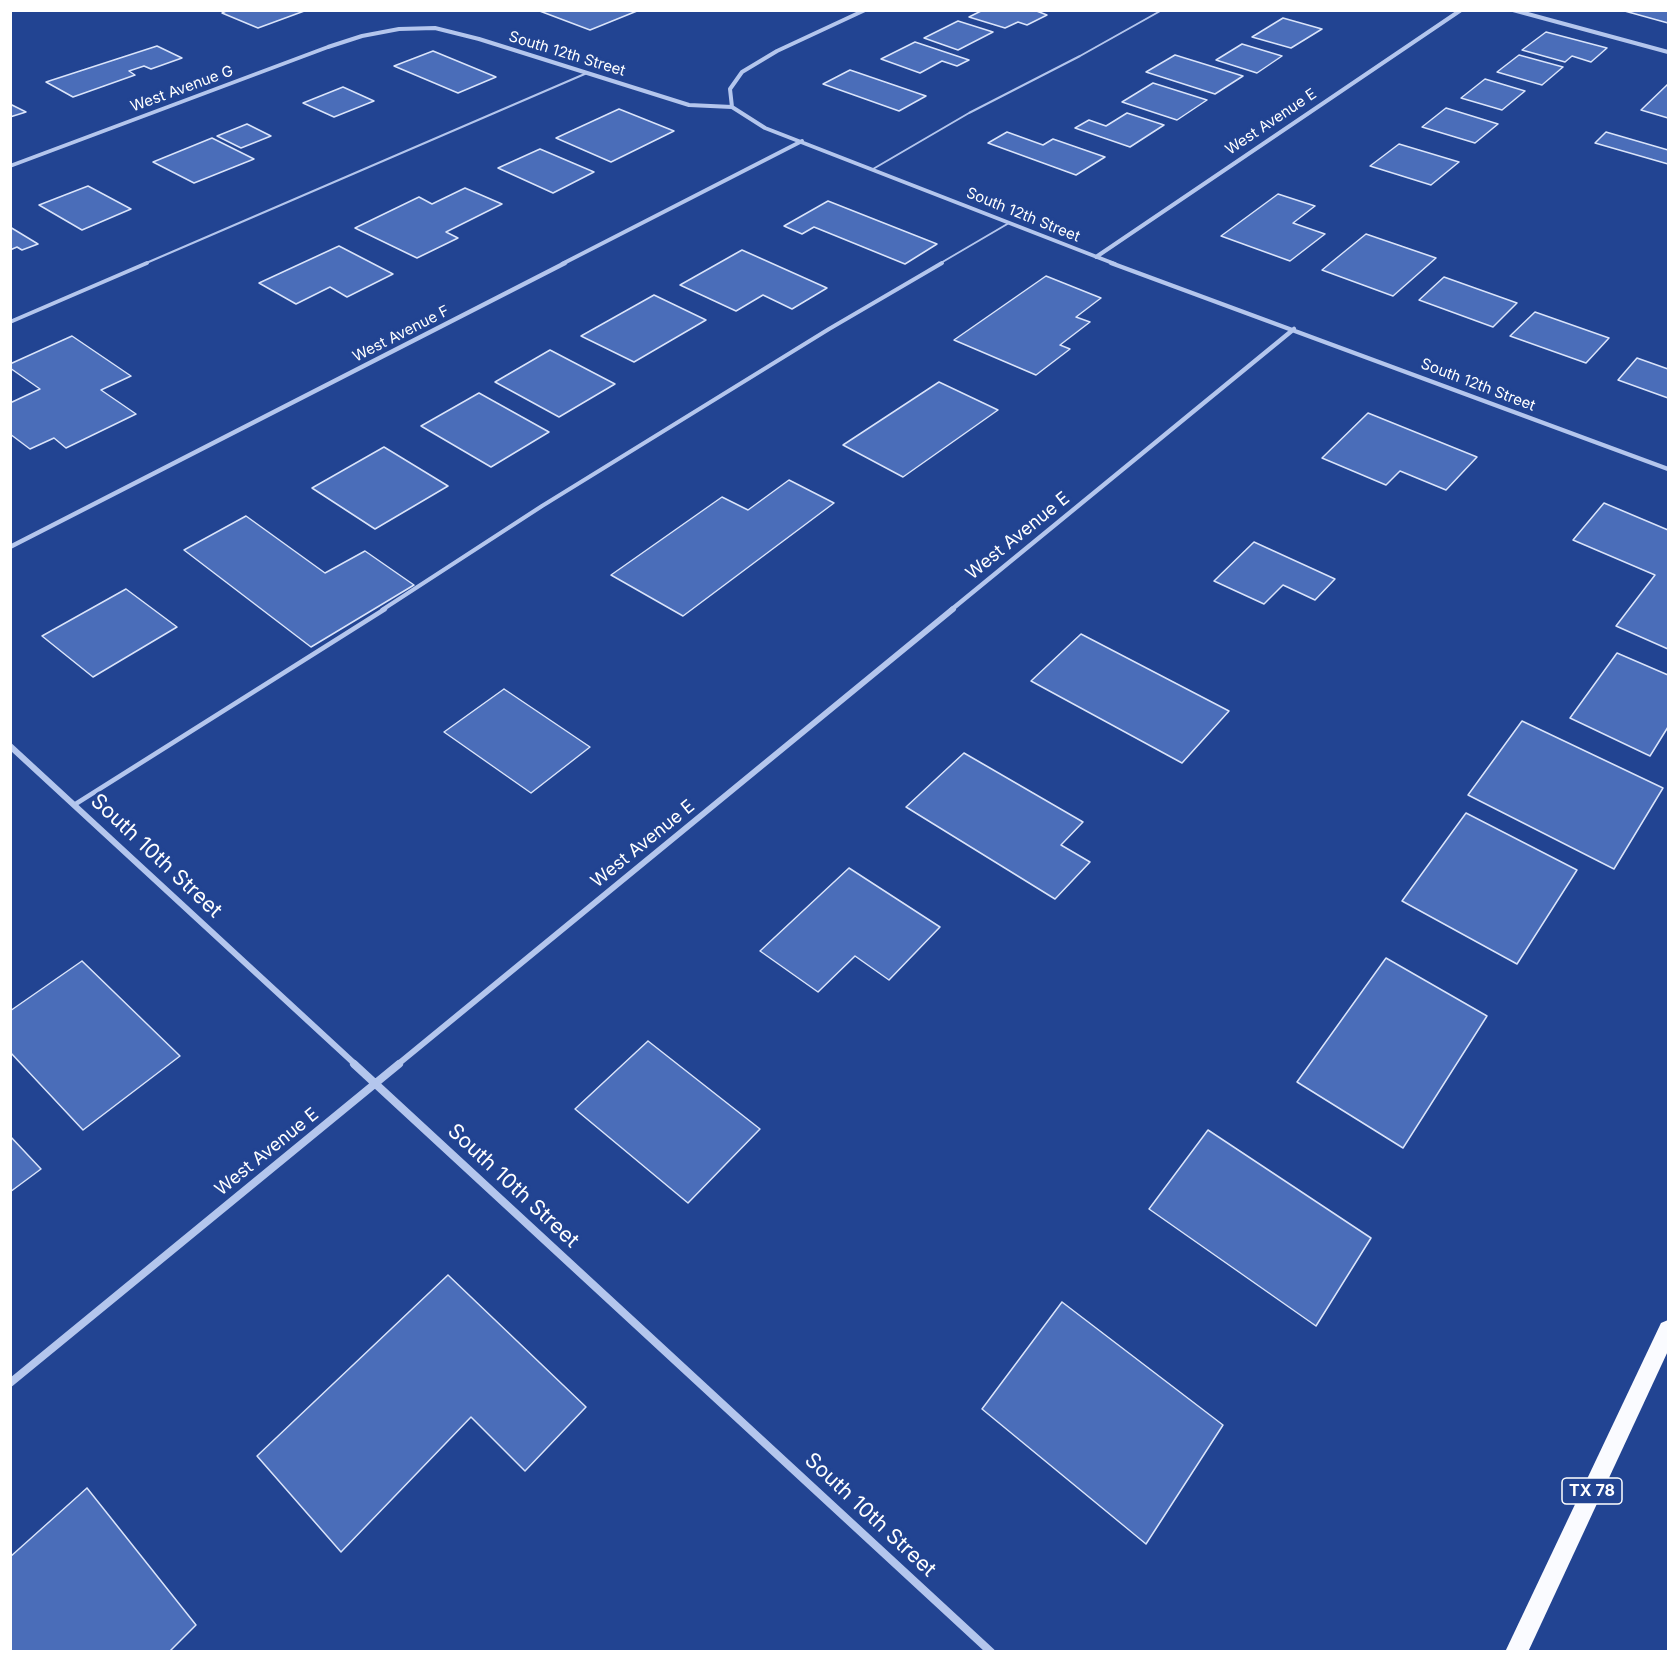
<!DOCTYPE html>
<style>
body{margin:0}
#map{position:relative;width:1679px;height:1662px;overflow:hidden;background:#224492;font-family:Inter,sans-serif}
canvas{display:block}
.frame{position:absolute;inset:0;border:12px solid #fff;pointer-events:none}
</style>
<div id="map">
<canvas width="1679" height="1662"></canvas>
<div class="frame"></div>
</div>
<script>
const g = document.querySelector('canvas').getContext('2d');
g.lineJoin = 'round';
function fill(path, color) {
  g.fillStyle = color;
  g.fill(path, 'evenodd');
}
function poly(rows) {
  const path = new Path2D();
  for (const r of rows) {
    path.moveTo(r[0], r[1]);
    for (let i = 2; i < r.length; i += 2) path.lineTo(r[i], r[i + 1]);
  }
  return path;
}
function strokePath(path, color, width, dash) {
  g.strokeStyle = color;
  g.lineWidth = width;
  g.lineCap = dash ? 'butt' : 'round';
  g.setLineDash(dash || []);
  g.stroke(path);
}
function label(font, color, halo, rows, align = 'center') {
  g.font = font + ' Inter,sans-serif';
  g.lineWidth = 6;
  g.setLineDash([]);
  g.textBaseline = 'middle';
  g.strokeStyle = halo;
  g.fillStyle = color;
  for (const [text, x, y, turn = 0] of rows) {
    g.save();
    g.translate(x, y);
    g.rotate((+turn || 0) * Math.PI / 180);
    g.textAlign = isNaN(turn) ? turn : align;
    if (halo) g.strokeText(text, 0, 0);
    g.fillText(text, 0, 0);
    g.restore();
  }
}
const building = poly([
 [228,10,307,10,258,28,222,13,228,10],
 [537,10,636,10,637,11,590,30,537,10],
 [983,10,1034,10,1047,15,1027,25,1018,22,1005,28,969,17,983,10],
 [1621,10,1668,10,1668,23,1621,10],
 [1283,18,1322,29,1291,48,1252,37,1283,18],
 [958,21,993,32,958,50,924,38,958,21],
 [1546,32,1607,48,1591,62,1572,56,1565,62,1522,50,1546,32],
 [915,42,969,60,957,66,942,61,920,73,881,59,915,42],
 [1242,44,1282,56,1257,73,1216,60,1242,44],
 [157,46,182,58,151,69,144,66,129,71,135,75,73,97,46,82,157,46],
 [433,51,496,77,458,93,394,66,433,51],
 [1175,55,1243,76,1215,94,1146,72,1175,55],
 [1519,55,1563,67,1542,85,1497,72,1519,55],
 [850,70,926,96,899,111,823,84,850,70],
 [1485,79,1525,91,1502,110,1461,98,1485,79],
 [1153,83,1207,100,1177,120,1122,102,1153,83],
 [1668,84,1668,118,1641,110,1668,84],
 [343,87,374,101,334,117,303,103,343,87],
 [10,104,26,112,10,117,10,104],
 [1446,108,1498,124,1475,143,1422,127,1446,108],
 [619,109,674,131,611,162,556,138,619,109],
 [1127,113,1164,125,1130,147,1075,128,1089,120,1106,126,1127,113],
 [247,124,271,136,241,148,217,136,247,124],
 [1007,132,1043,145,1053,139,1105,157,1076,175,988,143,1007,132],
 [1606,132,1668,150,1668,164,1595,143,1606,132],
 [212,138,254,159,194,183,153,162,212,138],
 [1399,144,1459,162,1431,185,1370,166,1399,144],
 [540,149,594,172,553,193,498,168,540,149],
 [88,186,131,209,82,230,39,205,88,186],
 [465,188,502,204,446,232,458,238,417,258,355,228,419,197,432,204,465,188],
 [1278,194,1315,206,1293,223,1325,234,1290,261,1221,236,1278,194],
 [828,201,937,244,905,264,814,227,802,234,784,226,828,201],
 [10,227,38,244,22,250,17,247,10,250,10,227],
 [1366,234,1436,258,1393,296,1322,270,1366,234],
 [339,246,393,274,347,297,330,287,296,304,259,283,339,246],
 [742,250,827,288,792,309,763,295,736,311,680,285,742,250],
 [1046,276,1101,298,1076,317,1090,322,1060,345,1070,349,1036,375,954,340,1046,276],
 [1444,277,1517,303,1493,327,1419,300,1444,277],
 [654,295,706,320,634,362,581,336,654,295],
 [1535,312,1609,338,1586,363,1510,336,1535,312],
 [72,336,131,376,101,390,136,414,66,448,54,438,30,449,10,434,10,403,40,389,10,368,10,364,72,336],
 [550,350,615,384,559,417,495,382,550,350],
 [1637,358,1668,369,1668,398,1618,380,1637,358],
 [939,382,998,410,903,477,843,445,939,382],
 [479,393,549,432,491,467,421,426,479,393],
 [1368,413,1477,457,1446,490,1400,471,1386,485,1322,458,1368,413],
 [384,447,448,486,375,529,312,488,384,447],
 [789,480,834,503,683,616,611,575,722,497,748,510,789,480],
 [1604,503,1668,530,1668,649,1616,626,1655,575,1573,540,1604,503],
 [246,516,325,573,365,551,414,585,311,647,184,550,246,516],
 [1254,542,1335,579,1315,600,1283,585,1264,604,1214,581,1254,542],
 [126,589,177,627,93,677,42,636,126,589],
 [1081,634,1229,711,1182,763,1031,681,1081,634],
 [1617,653,1668,675,1668,727,1650,756,1570,718,1617,653],
 [504,689,590,747,531,793,444,732,504,689],
 [1522,721,1663,788,1614,869,1468,795,1522,721],
 [964,753,1083,822,1061,845,1090,862,1055,899,906,807,964,753],
 [1466,813,1577,870,1517,964,1402,901,1466,813],
 [849,868,940,927,889,980,855,956,818,992,760,951,849,868],
 [1386,958,1487,1016,1403,1148,1297,1082,1386,958],
 [82,961,180,1056,83,1130,10,1052,10,1011,82,961],
 [648,1041,760,1129,688,1203,575,1109,648,1041],
 [1208,1130,1371,1238,1316,1326,1149,1209,1208,1130],
 [10,1136,41,1169,10,1192,10,1136],
 [448,1275,586,1407,525,1471,471,1417,341,1552,257,1456,448,1275],
 [1062,1302,1223,1425,1146,1544,982,1409,1062,1302],
 [87,1488,196,1625,169,1652,10,1652,10,1557,87,1488]
]);
fill(building, '#4a6db9');
strokePath(building, '#dae4fa', 1.5);
strokePath(poly([
 [873,169,969,113,1080,56,1162,10],
 [144,264,587,73],
 [939,264,1009,223]
]), '#b4c6ed', 2);
strokePath(poly([
 [10,322,147,263],
 [382,610,542,506,829,329,942,263]
]), '#b4c6ed', 4);
strokePath(poly([
 [74,805,385,609]
]), '#b4c6ed', 4.5);
strokePath(poly([
 [1513,10,1668,52],
 [732,107,730,89,742,72,777,51,865,10],
 [10,166,328,47,362,36,399,29,435,28,479,39,689,105,732,107,765,128,1115,264],
 [1096,257,1461,10],
 [562,264,802,141]
]), '#b4c6ed', 4);
strokePath(poly([
 [1111,263,1668,469],
 [10,547,565,263],
 [951,610,1294,329]
]), '#b4c6ed', 4.5);
strokePath(poly([
 [10,746,356,1065],
 [397,1065,953,609]
]), '#b4c6ed', 6);
strokePath(poly([
 [354,1064,991,1652],
 [10,1383,399,1064]
]), '#b4c6ed', 8);
fill(poly([
 [1668,1320,1668,1351,1528,1652,1505,1652,1661,1323,1668,1320]
]), '#fafbff');
label('15px', '#fff', '#224492', [
 ["South 12th Street",567,54,17],
 ["West Avenue G",182,89,-20],
 ["West Avenue E",1271,122,-34],
 ["South 12th Street",1023,215,22],
 ["West Avenue F",401,334,-27],
 ["South 12th Street",1478,385,21]
]);
for (const [x, y, w] of [
 [1592,1491,60]
]) {
  const box = new Path2D();
  box.roundRect(x - w / 2, y - 13, w, 26, 4.5);
  g.fillStyle = '#224492';
  g.fill(box);
  strokePath(box, '#fff', 1.5);
}
label('bold 16px', '#fff', null, [
 ["TX 78",1592,1491]
]);
label('18px', '#fff', '#224492', [
 ["West Avenue E",1018,536,-39],
 ["West Avenue E",643,844,-39],
 ["West Avenue E",267,1152,-39]
]);
label('21px', '#fff', '#224492', [
 ["South 10th Street",156,856,43],
 ["South 10th Street",513,1186,43],
 ["South 10th Street",870,1515,43]
]);
</script>
